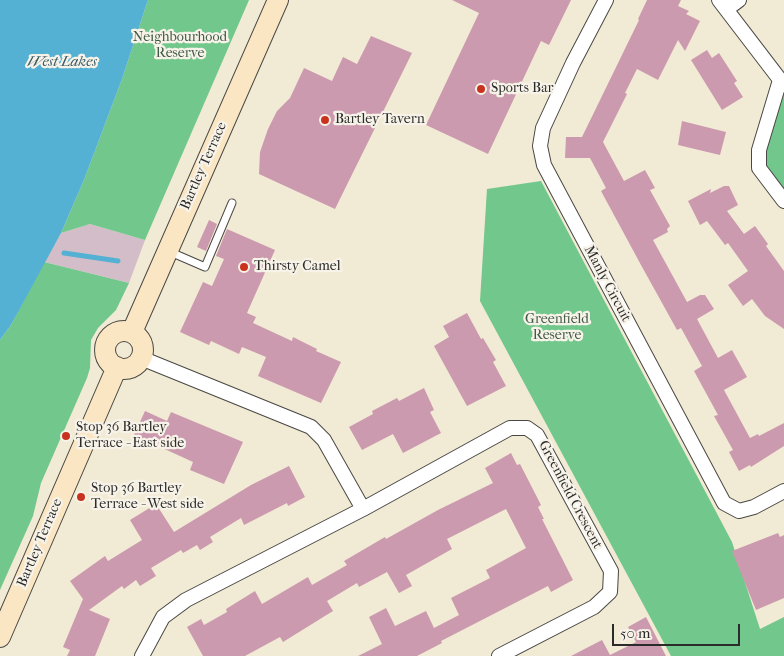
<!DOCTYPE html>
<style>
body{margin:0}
#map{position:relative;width:784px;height:656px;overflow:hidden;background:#f1ead4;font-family:"IM FELL French Canon",serif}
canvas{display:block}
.scale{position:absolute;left:612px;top:624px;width:128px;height:22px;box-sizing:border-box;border:2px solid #2b2b2b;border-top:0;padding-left:6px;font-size:15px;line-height:18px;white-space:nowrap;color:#2b2b2b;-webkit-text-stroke:4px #f7f3e8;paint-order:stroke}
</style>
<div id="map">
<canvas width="784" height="656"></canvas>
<div class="scale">50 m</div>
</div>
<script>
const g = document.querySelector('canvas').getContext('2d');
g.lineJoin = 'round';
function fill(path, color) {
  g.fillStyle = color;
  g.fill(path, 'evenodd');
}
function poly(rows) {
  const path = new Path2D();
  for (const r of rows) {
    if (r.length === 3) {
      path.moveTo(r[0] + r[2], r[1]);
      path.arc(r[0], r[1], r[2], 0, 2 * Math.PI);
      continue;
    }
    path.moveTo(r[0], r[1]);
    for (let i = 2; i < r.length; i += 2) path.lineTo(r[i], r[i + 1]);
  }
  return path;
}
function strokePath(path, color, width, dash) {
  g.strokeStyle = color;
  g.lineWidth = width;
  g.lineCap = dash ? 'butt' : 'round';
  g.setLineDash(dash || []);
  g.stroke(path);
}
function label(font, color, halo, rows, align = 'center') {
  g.font = font + ' "IM FELL French Canon",serif';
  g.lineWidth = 4.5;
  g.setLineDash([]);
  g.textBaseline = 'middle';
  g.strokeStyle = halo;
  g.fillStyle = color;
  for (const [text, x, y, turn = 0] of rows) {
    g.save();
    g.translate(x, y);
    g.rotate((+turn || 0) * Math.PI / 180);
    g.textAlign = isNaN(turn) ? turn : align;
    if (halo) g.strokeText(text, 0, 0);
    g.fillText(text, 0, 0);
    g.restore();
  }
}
fill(poly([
 [90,224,145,240,129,283,44,262,61,233]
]), '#d2bdc8');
fill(poly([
 [148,0,249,0,145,240,90,224,61,233,84,180,122,79],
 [784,85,784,201,759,168],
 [541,181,732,542,760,629,784,617,784,656,671,656,480,301,487,189],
 [44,262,129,283,116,310,98,328,91,340,90,368,87,378,41,483,33,516,0,590,0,340,11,325]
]), '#71c78c');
fill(poly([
 [0,0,148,0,122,79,84,180,61,233,11,325,0,340]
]), '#55b1d3');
strokePath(poly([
 [64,253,118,261]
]), '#55b1d3', 5);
fill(poly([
 [452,0,571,0,549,45,541,41,488,154,426,125,479,13],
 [647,0,681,0,678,6,689,11,686,14,700,21,685,51,678,40,658,80,637,69,625,93,627,94,603,142,624,181,645,170,655,188,650,190,670,226,667,229,668,232,653,240,687,302,700,295,705,295,714,309,697,319,718,358,732,350,747,377,724,390,750,438,758,434,759,436,784,423,784,446,751,467,750,465,739,471,729,452,733,450,714,416,718,415,694,371,702,366,681,328,677,330,641,265,601,191,606,188,590,158,565,158,566,137,582,137,639,20,638,19],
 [371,36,412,53,335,209,259,174,260,152,268,129,277,111,290,98,304,68,332,81,343,57,357,64],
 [707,50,712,58,719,53,737,81,734,83,743,97,722,110,691,60],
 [682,121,726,132,720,155,678,145],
 [724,186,729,186,738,205,727,211,744,234,755,226,768,244,766,246,784,271,784,329,765,316,752,299,743,306,728,285,748,271,728,243,725,245,707,221,700,225,688,201,711,189,710,193],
 [209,220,217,224,206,251,197,247],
 [227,229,275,250,247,313,256,317,253,323,292,341,293,337,317,349,316,351,341,362,321,403,258,376,266,357,242,347,239,354,211,341,209,345,180,332,203,282,212,286,224,259,216,256],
 [467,313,481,339,483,338,496,360,493,362,506,386,467,406,434,346,449,337,443,326],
 [424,388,434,410,430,412,441,433,403,453,393,434,362,450,349,427,373,414,372,411,397,398,399,401],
 [145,411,167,421,171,412,243,442,224,484,190,470,193,462,134,435],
 [511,453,517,465,520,464,541,505,538,507,544,519,542,519,573,580,551,592,548,586,441,641,442,643,417,656,358,656,382,644,369,617,386,608,395,626,426,611,434,628,459,615,451,598,490,578,486,570,526,548,506,509,447,539,452,549,406,575,412,586,399,593,387,572,359,587,357,583,327,601,333,611,283,642,280,637,245,656,203,656,187,627,201,619,204,625,227,612,226,609,255,591,262,604,308,577,312,585,347,565,344,561,385,537,386,539,438,510,493,483,485,468],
 [289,466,305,497,288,506,287,503,244,525,241,518,210,537,213,542,200,550,197,545,183,553,181,550,151,568,156,576,140,586,136,580,124,589,122,586,89,610,110,619,95,656,67,656,70,650,63,647,83,599,70,581,105,556,108,561,142,540,130,520,156,504,174,532,251,485],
 [778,533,780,537,784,535,784,598,756,610,732,551],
 [646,617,666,656,571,656,602,640,610,655,636,642,628,627]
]), '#cc9aaf');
const lane = poly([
 [168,251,205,267,232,203]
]);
const street = poly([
 [606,0,573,63,543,128,540,146,544,165,724,503,739,511,754,507,784,491],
 [719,0,784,85],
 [727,9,739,0],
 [780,80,759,150,759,168,784,201],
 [141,358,311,427,324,440,363,509],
 [142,656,163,617,186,600,363,509,510,428,527,428,537,435,611,571,610,592,594,607,499,656]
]);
const secondary = poly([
 [124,350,19],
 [132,332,278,0],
 [0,637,117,367]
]);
strokePath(lane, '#494844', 9);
strokePath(street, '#494844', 16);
strokePath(secondary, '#494844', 22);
strokePath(lane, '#fff', 7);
strokePath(street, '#fff', 14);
strokePath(secondary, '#fbe6c4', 20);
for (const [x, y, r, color] of [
 [481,89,5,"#c8321e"],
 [325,120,5,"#c8321e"],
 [244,267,5,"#c8321e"],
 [66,436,5,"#c8321e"],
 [81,497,5,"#c8321e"]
]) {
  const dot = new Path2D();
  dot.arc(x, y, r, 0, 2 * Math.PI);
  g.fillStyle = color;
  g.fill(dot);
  strokePath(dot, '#f7f3e8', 2);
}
label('14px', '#405a48', '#f7f3e8', [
 ["Neighbourhood",180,38],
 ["Reserve",180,54],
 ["Greenfield",557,320],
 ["Reserve",557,336]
]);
label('14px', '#2b2b2b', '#f7f3e8', [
 ["Sports Bar",491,89],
 ["Bartley Tavern",335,120],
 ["Thirsty Camel",254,267],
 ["Stop 36 Bartley",76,428],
 ["Terrace - East side",76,444],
 ["Stop 36 Bartley",91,489],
 ["Terrace - West side",91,505]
], 'left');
label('14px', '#2b2b2b', '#f7f3e8', [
 ["Bartley Terrace",204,166,-66],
 ["Manly Circuit",607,284,62],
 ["Greenfield Crescent",570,495,62],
 ["Bartley Terrace",40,543,-67]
]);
label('italic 15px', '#3a5a66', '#f7f3e8', [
 ["West Lakes",62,62]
]);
</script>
